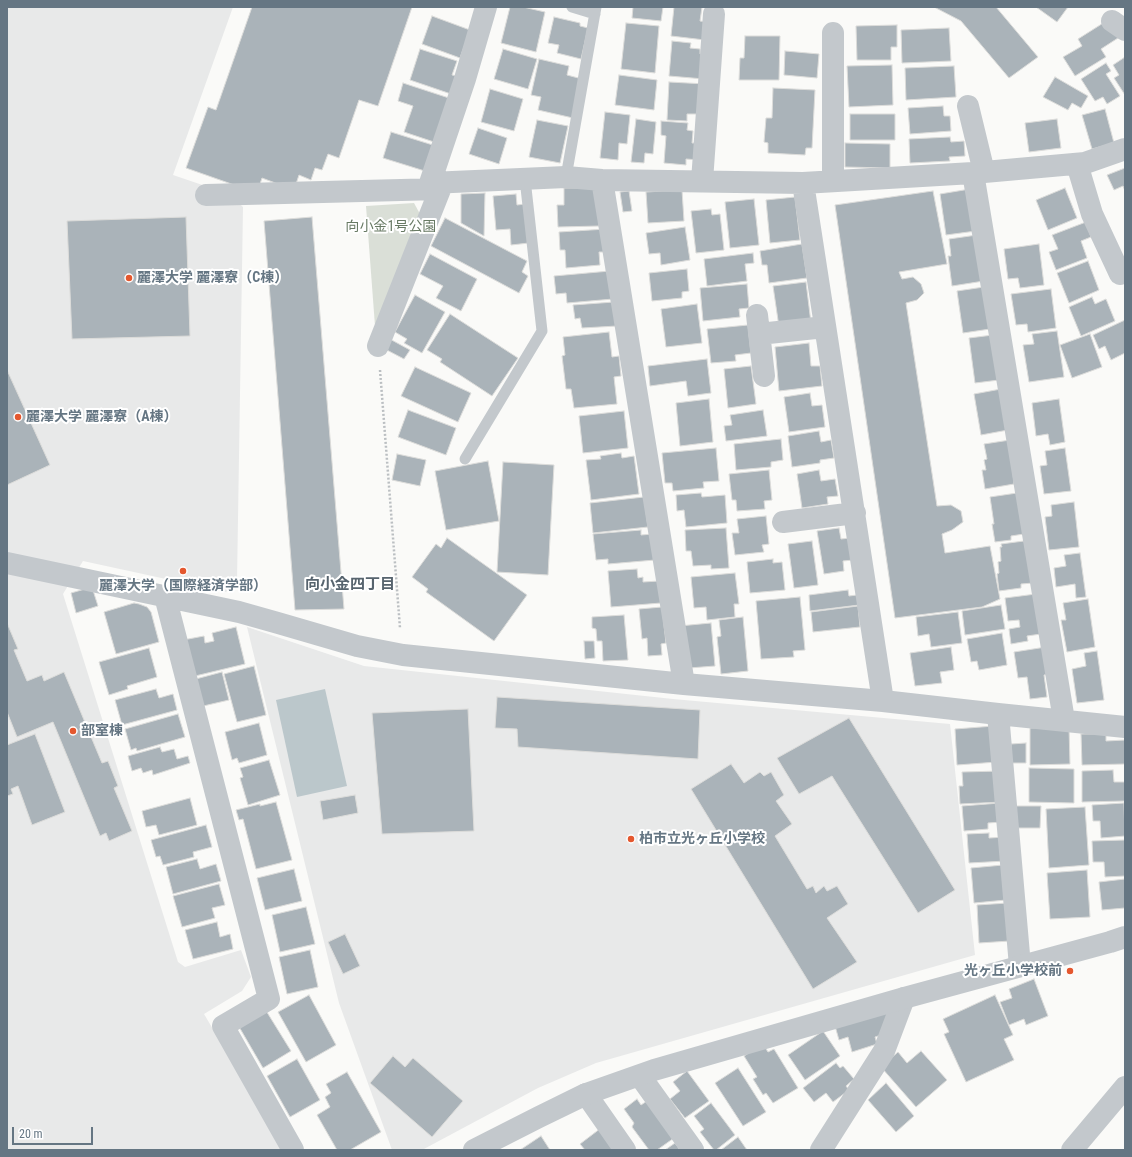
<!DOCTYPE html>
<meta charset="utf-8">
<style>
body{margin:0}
#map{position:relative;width:1132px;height:1157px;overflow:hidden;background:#fafaf8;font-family:"Roboto Condensed",sans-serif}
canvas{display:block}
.frame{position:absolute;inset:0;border:8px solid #657683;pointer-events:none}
.scale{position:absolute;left:12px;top:1127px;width:81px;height:18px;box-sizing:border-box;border:2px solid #657683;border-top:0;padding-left:5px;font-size:12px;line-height:14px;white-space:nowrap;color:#657683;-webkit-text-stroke:3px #fff;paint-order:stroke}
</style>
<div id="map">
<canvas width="1132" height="1157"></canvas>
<div class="frame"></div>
<div class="scale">20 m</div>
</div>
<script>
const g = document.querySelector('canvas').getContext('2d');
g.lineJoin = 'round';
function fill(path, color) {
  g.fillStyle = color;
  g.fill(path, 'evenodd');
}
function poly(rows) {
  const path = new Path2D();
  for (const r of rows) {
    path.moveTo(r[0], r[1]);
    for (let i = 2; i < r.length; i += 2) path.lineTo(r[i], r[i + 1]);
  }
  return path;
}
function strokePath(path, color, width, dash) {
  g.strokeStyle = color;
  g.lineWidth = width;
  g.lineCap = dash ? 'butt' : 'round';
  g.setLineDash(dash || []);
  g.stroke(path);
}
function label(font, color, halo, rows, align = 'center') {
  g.font = font + ' "Roboto Condensed","Noto Sans JP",sans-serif';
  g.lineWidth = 4;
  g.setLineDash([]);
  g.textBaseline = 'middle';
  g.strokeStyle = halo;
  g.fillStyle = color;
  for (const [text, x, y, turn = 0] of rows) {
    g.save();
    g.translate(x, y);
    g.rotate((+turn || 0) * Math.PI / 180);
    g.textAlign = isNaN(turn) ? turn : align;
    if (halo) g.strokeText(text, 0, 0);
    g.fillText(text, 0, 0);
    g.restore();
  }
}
fill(poly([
 [7,7,233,7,173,175,229,194,243,207,237,581,226,592,83,561,63,594,178,962,185,967,241,950,251,977,242,991,204,1014,278,1139,281,1150,7,1150],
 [247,627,364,666,673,699,950,724,975,955,596,1063,538,1088,422,1150,392,1150,339,1003]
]), '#e8e9e9');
fill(poly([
 [414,203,420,214,375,326,366,206]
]), '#dadfd7');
fill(poly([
 [325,689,347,786,297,797,276,700]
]), '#bbc7cb');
const building = poly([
 [252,7,412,7,378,106,359,100,339,158,328,154,322,170,315,168,311,180,299,175,294,190,262,178,257,193,186,168,208,107,216,110,252,7],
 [510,7,523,7,545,12,536,52,501,43,510,7],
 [633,7,663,7,661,21,632,18,633,7],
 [674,7,702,7,700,21,707,22,705,40,671,36,674,7],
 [934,7,996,7,1038,57,1009,78,961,21,934,7],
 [1036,7,1068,7,1057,22,1036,7],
 [432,16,470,30,460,58,422,44,432,16],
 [554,17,580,23,580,26,588,28,581,59,557,53,559,45,548,43,554,17],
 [1108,20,1118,38,1101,49,1106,57,1075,76,1063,57,1082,46,1078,39,1108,20],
 [626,23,659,26,655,73,621,69,626,23],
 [897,25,897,47,891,47,891,60,857,60,856,26,897,25],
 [949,28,951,61,902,63,901,30,949,28],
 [745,36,780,36,779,80,739,80,740,58,744,58,745,36],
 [672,41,691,43,690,48,700,49,700,54,706,55,704,79,669,76,672,41],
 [420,49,457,61,452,75,457,76,451,94,410,80,420,49],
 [503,49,537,59,528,89,494,79,503,49],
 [785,51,819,54,817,78,784,75,785,51],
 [1125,57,1125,95,1114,78,1119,75,1113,65,1125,57],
 [539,59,569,66,567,75,582,79,573,118,538,110,541,97,531,95,539,59],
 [1106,63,1111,71,1106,74,1120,96,1107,104,1103,97,1095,101,1081,79,1106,63],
 [892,65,893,105,849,107,847,66,892,65],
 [954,66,956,97,906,100,905,68,954,66],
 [619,75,657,80,654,110,615,105,619,75],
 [1055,77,1088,96,1081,108,1072,103,1068,110,1043,97,1055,77],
 [669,82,706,84,699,114,687,114,687,121,667,120,669,82],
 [403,83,452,99,437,143,404,132,413,106,398,101,403,83],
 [773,88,815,90,812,148,806,148,805,155,768,153,768,143,764,142,766,118,772,118,773,88],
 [490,89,523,99,514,131,481,122,490,89],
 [943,106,944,116,950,116,951,131,910,134,908,108,943,106],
 [1105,109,1114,143,1092,149,1082,115,1105,109],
 [605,112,630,115,627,144,619,143,618,160,600,158,605,112],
 [850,114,895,114,895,140,850,140,850,114],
 [636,119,656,122,653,154,645,153,644,163,631,162,636,119],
 [1057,119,1061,148,1029,152,1025,123,1057,119],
 [537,120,568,126,560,163,529,157,537,120],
 [661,121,688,123,687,130,693,131,692,143,700,143,700,160,686,159,686,165,664,163,666,136,661,135,661,121],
 [478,128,507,138,499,164,469,154,478,128],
 [391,132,436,146,428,172,383,158,391,132],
 [950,137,951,142,964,141,965,156,949,157,950,161,910,163,909,139,950,137],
 [845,143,890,144,890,168,845,167,845,143],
 [1125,168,1125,191,1123,186,1114,190,1107,175,1125,168],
 [564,188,599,188,599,226,558,227,557,205,564,205,564,188],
 [1065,188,1077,218,1048,230,1036,200,1065,188],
 [970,189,976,231,946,235,940,194,970,189],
 [682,190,684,221,648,223,646,192,682,190],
 [629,191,632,211,623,212,620,192,629,191],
 [933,191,947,264,899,272,902,279,913,277,921,284,924,293,917,300,906,303,937,506,951,505,961,511,963,522,952,530,942,534,945,553,990,546,1000,599,982,607,895,618,835,205,933,191],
 [485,193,484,236,461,223,461,194,485,193],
 [516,194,517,205,525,204,529,243,511,245,510,229,496,230,493,196,516,194],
 [795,197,800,240,770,243,766,200,795,197],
 [754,199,759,245,730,248,725,202,754,199],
 [711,209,712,215,720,214,724,250,696,253,691,211,711,209],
 [186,217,190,336,72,339,67,221,186,217],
 [312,217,344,609,295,610,264,221,312,217],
 [445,218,527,261,522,272,528,276,519,293,431,246,445,218],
 [1086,222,1091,237,1081,241,1087,258,1056,270,1049,252,1058,249,1052,235,1086,222],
 [685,227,690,260,661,265,660,253,649,254,646,233,685,227],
 [606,229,608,252,599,252,600,265,566,268,565,250,560,250,559,232,606,229],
 [977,235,984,281,952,286,948,256,951,256,949,239,977,235],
 [802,244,807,278,769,283,767,265,762,265,760,251,802,244],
 [1039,244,1044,285,1020,288,1018,278,1008,279,1004,249,1039,244],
 [753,253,754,263,745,264,747,281,707,286,704,259,753,253],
 [430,254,477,279,461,311,436,298,443,286,420,274,430,254],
 [1088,261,1099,290,1069,303,1057,273,1088,261],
 [687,269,689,291,682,292,682,298,652,301,649,273,687,269],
 [610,271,613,299,567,303,566,293,556,294,554,276,610,271],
 [806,282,811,323,779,327,773,286,806,282],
 [747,284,749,308,739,309,740,317,703,321,700,288,747,284],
 [984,287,990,329,963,333,957,291,984,287],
 [1051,289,1056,328,1028,332,1027,324,1016,325,1011,294,1051,289],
 [415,295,445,312,422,353,404,343,407,339,395,332,415,295],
 [1092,297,1095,304,1106,299,1115,321,1081,336,1069,307,1092,297],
 [614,302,617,326,582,328,580,318,575,319,573,305,614,302],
 [697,304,702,343,666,347,661,309,697,304],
 [450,314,518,358,492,396,440,362,442,359,427,350,450,314],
 [1125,320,1125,353,1111,360,1105,346,1099,349,1093,335,1125,320],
 [748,325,751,353,735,355,736,361,711,363,707,329,748,325],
 [1057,331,1064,377,1029,382,1023,345,1034,344,1032,334,1057,331],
 [609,332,612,357,619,356,621,376,614,377,617,404,574,408,571,389,566,389,562,356,565,355,563,337,609,332],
 [1090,334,1102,367,1072,378,1060,345,1090,334],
 [993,335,999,380,975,383,969,338,993,335],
 [388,338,410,350,404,359,383,348,388,338],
 [809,343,811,366,820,366,822,386,779,391,775,347,809,343],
 [707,359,711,393,688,396,686,381,650,386,648,366,707,359],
 [751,366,756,404,728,408,724,369,751,366],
 [415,367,471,393,458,422,401,396,415,367],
 [7,370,50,465,7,485,7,370],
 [1001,389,1008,430,981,435,974,394,1001,389],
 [810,393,812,406,822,405,825,427,789,432,784,397,810,393],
 [709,399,713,442,680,446,676,403,709,399],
 [1059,399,1065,442,1050,445,1048,434,1036,436,1032,403,1059,399],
 [408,410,456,428,446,455,398,437,408,410],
 [763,410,767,436,726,441,724,426,732,425,730,415,763,410],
 [624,411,628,448,583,453,579,416,624,411],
 [819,431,821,442,831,440,834,458,820,460,820,463,792,467,788,436,819,431],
 [781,439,783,460,771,462,771,467,736,470,734,444,781,439],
 [1010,440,1014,484,985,489,982,470,986,470,984,460,987,459,984,444,1010,440],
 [716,448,719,481,703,482,704,488,673,491,672,483,665,483,662,453,716,448],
 [1065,448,1071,491,1044,494,1040,466,1047,465,1045,451,1065,448],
 [621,453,622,458,634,456,639,494,591,500,586,460,601,459,600,456,621,453],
 [397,454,426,460,420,486,392,480,397,454],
 [488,461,499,521,446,530,435,471,488,461],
 [503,462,554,465,548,575,497,572,503,462],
 [769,470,772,500,764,501,765,509,737,511,736,500,732,500,729,474,769,470],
 [819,470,821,481,835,479,838,496,827,497,828,504,802,508,797,474,819,470],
 [701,493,702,497,725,495,727,523,686,527,684,510,677,511,676,495,701,493],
 [1017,493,1024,534,1011,536,1011,540,995,542,992,524,994,524,990,497,1017,493],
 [644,497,648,527,593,533,590,503,644,497],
 [1074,502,1079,547,1049,550,1045,517,1052,516,1051,505,1074,502],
 [766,516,769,544,762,545,764,552,735,555,732,533,739,533,737,519,766,516],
 [726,528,729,568,711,569,711,565,693,566,691,551,686,551,685,530,726,528],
 [839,528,841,539,850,538,853,560,843,561,844,571,824,574,817,531,839,528],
 [641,530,641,535,653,534,655,560,608,564,608,559,596,560,593,534,641,530],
 [447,538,527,595,494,641,426,592,428,589,412,577,436,544,441,548,447,538],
 [812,541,818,585,794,588,788,544,812,541],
 [1024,541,1033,583,1021,584,1021,588,999,591,997,574,999,573,998,562,1001,561,1000,547,1002,547,1001,544,1024,541],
 [1080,553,1086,597,1076,598,1075,584,1056,587,1054,568,1066,566,1064,555,1080,553],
 [773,559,773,563,782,562,785,590,750,593,747,562,773,559],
 [637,569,638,578,643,577,643,582,659,581,661,603,611,607,608,571,637,569],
 [735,573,739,604,734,604,735,617,707,620,706,607,694,608,691,577,735,573],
 [92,587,98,606,76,613,71,593,92,587],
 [848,590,849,596,857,595,859,605,810,611,809,595,848,590],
 [1036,594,1041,634,1027,636,1028,641,1011,644,1009,629,1020,627,1019,620,1008,621,1005,598,1036,594],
 [800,597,805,650,793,651,794,657,761,659,756,601,800,597],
 [1088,599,1095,647,1067,652,1061,620,1066,620,1063,603,1088,599],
 [134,603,139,604,147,607,151,612,159,642,116,654,104,612,134,603],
 [1001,605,1005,629,965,635,962,611,1001,605],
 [858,606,860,627,813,632,811,612,858,606],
 [662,607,666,643,661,644,662,655,648,656,647,638,642,639,639,609,662,607],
 [958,612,962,643,931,647,929,634,918,636,916,617,958,612],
 [624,615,628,660,603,661,602,641,597,641,596,629,592,628,592,617,624,615],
 [743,617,748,671,721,674,717,637,721,636,719,620,743,617],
 [7,623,18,649,14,650,27,681,42,675,44,681,64,672,102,763,108,761,118,786,114,788,132,831,109,841,106,833,100,836,53,722,17,737,7,712,7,623],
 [711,623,715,666,689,668,679,626,711,623],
 [236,627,245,664,191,677,183,640,204,636,205,643,214,641,212,633,236,627],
 [1002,633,1007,665,979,670,977,661,971,662,967,639,1002,633],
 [584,641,594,641,595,658,585,659,584,641],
 [951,647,954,670,940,672,942,683,915,686,910,653,951,647],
 [1046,647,1050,674,1044,675,1047,697,1030,699,1027,677,1018,678,1014,652,1046,647],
 [149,648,157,677,127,686,128,689,109,695,99,662,149,648],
 [1097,651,1104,700,1077,703,1072,669,1086,666,1084,653,1097,651],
 [254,666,266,715,237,722,224,674,254,666],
 [222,672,229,700,199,707,192,680,222,672],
 [156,689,159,698,173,694,177,710,122,725,115,700,156,689],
 [497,697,700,710,698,759,518,747,517,729,495,728,497,697],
 [468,709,474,831,382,834,372,713,468,709],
 [178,714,185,737,137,751,136,748,131,750,125,729,178,714],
 [849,718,955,890,918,913,832,776,799,794,777,758,849,718],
 [259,723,267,755,239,763,237,758,232,760,225,732,259,723],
 [994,726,997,762,957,765,955,729,994,726],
 [1069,727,1070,764,1030,765,1030,728,1069,727],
 [35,734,65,812,32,825,18,786,11,789,13,794,7,796,7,745,35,734],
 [1081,734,1106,734,1106,741,1125,740,1125,764,1082,765,1081,734],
 [1026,743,1026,763,1011,763,1011,744,1026,743],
 [160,747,162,752,174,749,177,759,188,756,190,763,153,775,152,770,143,773,141,768,132,771,128,756,160,747],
 [269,760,280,795,248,805,240,778,243,777,240,768,269,760],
 [731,764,744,783,760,772,764,776,771,772,784,795,776,801,792,824,775,836,807,889,813,886,816,893,824,886,827,891,837,886,848,904,827,918,857,962,813,989,691,789,731,764],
 [1029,768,1074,769,1074,803,1029,802,1029,768],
 [1113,770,1114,782,1125,782,1125,801,1082,802,1082,771,1113,770],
 [1001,771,1002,802,960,804,959,786,963,786,962,772,1001,771],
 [355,795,358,813,323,820,320,801,355,795],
 [190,798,197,825,159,835,156,825,146,827,142,811,190,798],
 [276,802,292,860,256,869,243,819,239,820,236,810,260,804,260,806,276,802],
 [1000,803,1002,822,988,823,988,829,964,831,962,806,1000,803],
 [1124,803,1125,836,1101,838,1100,821,1093,821,1092,805,1124,803],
 [1013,806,1041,806,1040,828,1013,828,1013,806],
 [1085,807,1089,865,1049,868,1046,809,1085,807],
 [206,825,212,847,193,852,194,857,163,865,160,856,156,857,151,840,206,825],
 [989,833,989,838,1005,837,1006,861,969,863,967,834,989,833],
 [1125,840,1125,876,1105,877,1104,862,1093,862,1092,841,1125,840],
 [197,859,200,869,216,864,221,881,173,894,166,867,197,859],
 [1003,865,1006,900,974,903,971,868,1003,865],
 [294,869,302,901,265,910,257,878,294,869],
 [1087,870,1090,917,1050,919,1047,873,1087,870],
 [1125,879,1125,908,1102,910,1099,882,1125,879],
 [219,884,225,905,212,908,215,918,182,927,173,896,219,884],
 [1008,903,1010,941,979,943,977,905,1008,903],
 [306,907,315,944,280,952,272,915,306,907],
 [217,922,220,937,230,934,233,949,193,959,185,930,217,922],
 [345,934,360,966,343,974,328,942,345,934],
 [310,950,318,987,287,994,279,957,310,950],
 [1034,979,1048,1016,1026,1025,1024,1019,1009,1025,1000,1002,1012,998,1009,989,1034,979],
 [309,995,336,1045,306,1062,278,1012,309,995],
 [995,995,1013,1035,1004,1039,1014,1060,966,1082,944,1034,949,1032,943,1019,995,995],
 [265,1009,291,1051,263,1068,238,1025,265,1009],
 [893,1009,884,1034,875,1037,877,1044,852,1052,848,1037,839,1040,835,1026,893,1009],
 [823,1031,840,1056,805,1080,788,1055,823,1031],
 [763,1044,768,1052,774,1049,798,1088,773,1103,766,1093,763,1095,753,1079,757,1077,744,1056,763,1044],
 [921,1051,947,1080,916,1107,881,1067,898,1052,907,1063,921,1051],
 [393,1056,405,1067,413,1058,463,1101,432,1137,370,1083,393,1056],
 [297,1059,320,1100,290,1117,267,1076,297,1059],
 [836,1063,840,1068,843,1066,854,1079,846,1086,849,1090,833,1102,826,1093,814,1102,803,1088,836,1063],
 [738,1068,766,1112,743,1126,715,1083,738,1068],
 [687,1071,709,1101,685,1118,670,1099,680,1091,673,1082,687,1071],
 [347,1072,381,1132,350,1150,337,1150,317,1115,330,1107,325,1097,331,1093,326,1084,347,1072],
 [886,1083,914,1116,896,1132,868,1100,886,1083],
 [637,1099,641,1105,647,1101,674,1138,657,1150,649,1150,632,1127,634,1123,624,1109,637,1099],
 [711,1103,735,1135,716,1150,714,1150,700,1132,704,1129,694,1116,711,1103],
 [601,1128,618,1150,585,1150,580,1144,601,1128],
 [541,1136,550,1150,520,1150,541,1136],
 [738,1137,747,1150,721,1150,738,1137],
 [675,1143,680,1150,665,1150,675,1143]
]);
fill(building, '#aab3b9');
strokePath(building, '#dcdcda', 1);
strokePath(poly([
 [380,370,400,628]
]), '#bbbfc2', 2.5, [2, 2]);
strokePath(poly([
 [572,7,595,14],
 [566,177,596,7],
 [465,459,542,331,525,179]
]), '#c3c8cc', 11);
strokePath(poly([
 [486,7,465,79,430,183,566,177,602,180,803,183,973,173,1085,163,1125,149],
 [1112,21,1125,30],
 [833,33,833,181],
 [968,106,984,172],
 [1077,164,1092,214,1120,274],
 [973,173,1064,720],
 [602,180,684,684],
 [702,181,714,14],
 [803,183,883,701],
 [206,195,440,189],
 [757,315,764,376],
 [759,334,825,327],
 [378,346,443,182],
 [783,522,855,513],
 [7,563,239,612,278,623,357,646,403,655,684,684,883,701,998,714,1125,727],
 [165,596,269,999,223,1026,293,1150],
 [998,714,1020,966],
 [640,1076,693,1150],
 [586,1094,625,1150],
 [821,1150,884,1051,904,998],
 [1072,1150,1125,1087]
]), '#c3c8cc', 22);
strokePath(poly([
 [474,1150,539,1117,586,1094,654,1070,904,998,1110,942,1125,937]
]), '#c3c8cc', 22);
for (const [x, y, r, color] of [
 [129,278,4,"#e4572e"],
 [18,417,4,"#e4572e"],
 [183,571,4,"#e4572e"],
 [73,731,4,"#e4572e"],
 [631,839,4,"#e4572e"],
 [1070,971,4,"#e4572e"]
]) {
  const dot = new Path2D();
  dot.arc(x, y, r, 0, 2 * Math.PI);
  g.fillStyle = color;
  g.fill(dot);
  strokePath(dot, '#fff', 1.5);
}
label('14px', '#687a64', '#fff', [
 ["向小金1号公園",391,227]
]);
label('bold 14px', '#657683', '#fff', [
 ["麗澤大学 麗澤寮（C棟）",137,278],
 ["麗澤大学 麗澤寮（A棟）",26,417],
 ["麗澤大学（国際経済学部）",183,586,"center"],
 ["部室棟",81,731],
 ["柏市立光ヶ丘小学校",639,839],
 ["光ヶ丘小学校前",1062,971,"right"]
], 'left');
label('bold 15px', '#57646e', '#fff', [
 ["向小金四丁目",350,585]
]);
</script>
